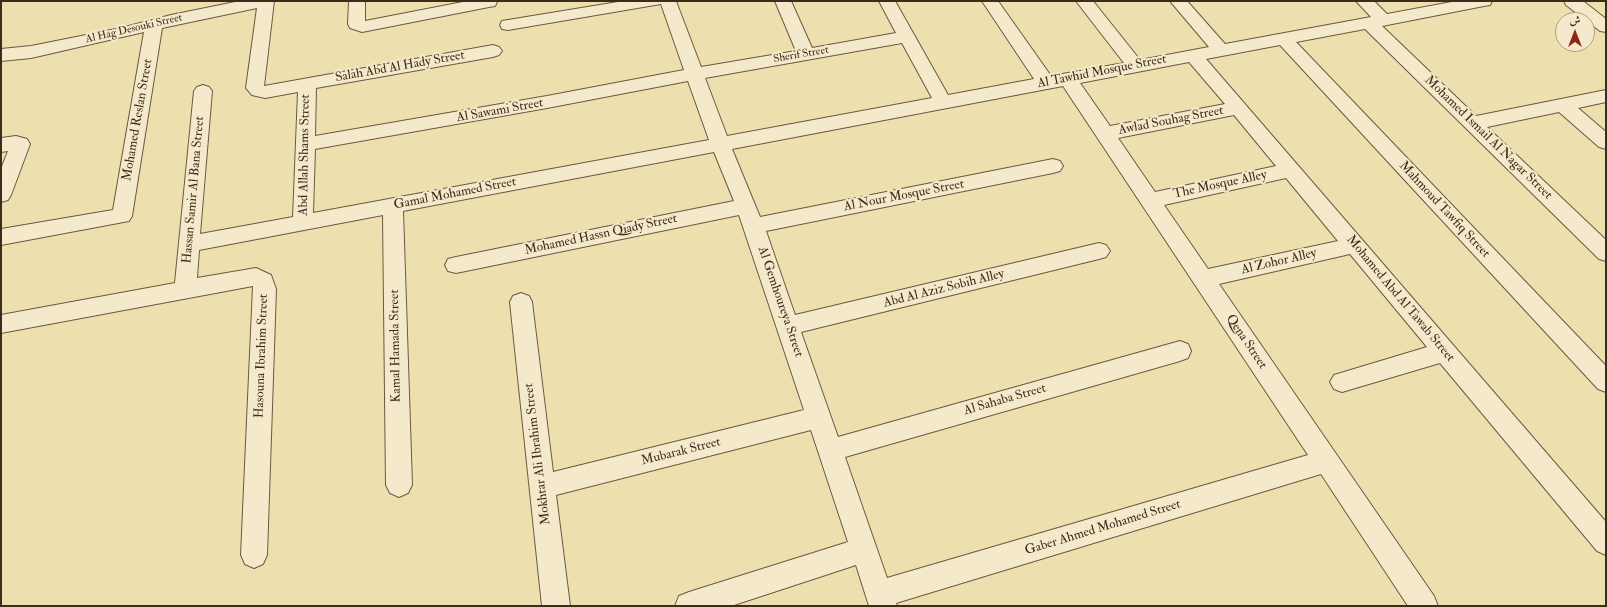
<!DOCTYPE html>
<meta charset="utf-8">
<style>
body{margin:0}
#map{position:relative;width:1607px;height:607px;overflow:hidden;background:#eedfaf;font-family:"IM FELL Double Pica",Amiri,serif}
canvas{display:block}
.frame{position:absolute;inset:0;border:2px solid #3f2b1c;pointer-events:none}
.north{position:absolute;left:1555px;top:12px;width:40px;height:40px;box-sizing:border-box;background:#f4eacb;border:1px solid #ac9e85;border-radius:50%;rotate:0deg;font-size:11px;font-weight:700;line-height:16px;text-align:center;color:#3f2b1c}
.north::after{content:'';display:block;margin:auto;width:14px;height:18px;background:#8f2418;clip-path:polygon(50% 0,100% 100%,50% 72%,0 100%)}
</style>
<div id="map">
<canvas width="1607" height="607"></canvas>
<div class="frame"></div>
<div class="north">ش</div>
</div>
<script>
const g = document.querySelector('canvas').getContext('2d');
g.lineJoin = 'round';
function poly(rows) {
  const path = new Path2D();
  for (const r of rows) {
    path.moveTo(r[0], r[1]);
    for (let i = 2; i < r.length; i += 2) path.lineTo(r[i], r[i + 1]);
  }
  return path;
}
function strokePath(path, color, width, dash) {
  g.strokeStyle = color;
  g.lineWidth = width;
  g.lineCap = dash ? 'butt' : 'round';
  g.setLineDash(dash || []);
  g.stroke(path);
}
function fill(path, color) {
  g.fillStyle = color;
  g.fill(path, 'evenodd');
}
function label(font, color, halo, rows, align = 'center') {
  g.font = font + ' "IM FELL Double Pica",serif';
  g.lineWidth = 4;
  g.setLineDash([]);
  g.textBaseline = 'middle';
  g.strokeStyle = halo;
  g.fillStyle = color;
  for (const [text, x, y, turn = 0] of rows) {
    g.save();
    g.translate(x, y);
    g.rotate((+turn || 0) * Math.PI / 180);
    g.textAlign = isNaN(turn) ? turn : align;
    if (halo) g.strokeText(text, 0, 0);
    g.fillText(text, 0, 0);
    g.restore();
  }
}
const minor = poly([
 [240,1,274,1,264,86,493,45,499,47,502,51,499,55,493,57,316,88,315,136,547,96,684,70,661,4,508,30,502,29,500,25,502,21,508,20,624,1,676,1,701,67,796,51,775,1,791,1,812,48,896,33,879,1,895,1,948,95,1034,79,982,1,998,1,1051,76,1124,63,1076,1,1093,1,1140,60,1209,47,1170,1,1187,1,1225,44,1371,17,1356,1,1374,1,1387,14,1457,1,1492,1,1490,5,1484,6,1382,26,1476,116,1606,90,1606,102,1578,108,1606,132,1606,149,1599,147,1559,112,1487,127,1606,240,1606,261,1599,259,1365,29,1296,42,1606,366,1606,392,1598,389,1280,45,1206,59,1606,522,1606,555,1597,551,1440,363,1342,392,1334,389,1330,382,1334,375,1427,347,1350,254,1219,284,1434,596,1438,606,1408,606,1321,474,896,603,897,606,869,606,856,565,731,606,675,606,679,596,689,592,848,542,811,430,556,495,570,606,542,606,510,302,513,296,521,293,529,296,532,302,553,472,804,410,739,215,456,273,448,271,445,265,448,259,456,257,734,201,714,152,403,211,412,485,408,493,399,497,390,493,386,485,383,215,199,250,197,278,256,268,271,275,276,289,267,555,263,564,254,568,245,564,241,555,253,286,1,333,1,315,175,283,194,91,197,87,203,85,209,87,212,91,200,234,293,217,298,92,265,98,252,95,246,88,257,8,162,28,132,216,129,221,1,245,1,229,113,210,144,32,31,58,1,61,1,49,31,46,121,28,171,15,240,1],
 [902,43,932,98,727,136,705,78,902,43],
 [1189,62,1225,104,1110,126,1080,83,1189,62],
 [688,81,709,140,313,213,315,149,547,108,688,81],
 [1063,86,1308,455,887,578,845,457,1180,361,1188,358,1191,351,1188,344,1180,341,838,437,801,332,1099,259,1106,257,1110,251,1106,245,1099,243,795,315,766,231,1053,173,1060,171,1063,166,1060,161,1053,159,760,217,732,149,1063,86],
 [1234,115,1276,166,1155,192,1118,138,1234,115],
 [1286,178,1338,241,1208,269,1164,205,1286,178],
 [349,1,365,1,365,21,468,1,497,2,495,6,489,7,362,32,350,28,348,24,349,1],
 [1564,1,1583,1,1606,19,1606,32,1600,31,1566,5,1564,1],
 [16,136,27,139,30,144,11,195,8,200,1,202,1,169,8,151,1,152,1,138,16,136]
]);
strokePath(minor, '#6b5841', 2);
fill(minor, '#f4eacb');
label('11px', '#3f2b1c', '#f4eacb', [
 ["Al Hag Desouki Street",134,29,-13],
 ["Sherif Street",801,55,-10]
]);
label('13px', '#3f2b1c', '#f4eacb', [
 ["Salah Abd Al Hady Street",400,67,-10],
 ["Al Tawhid Mosque Street",1102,72,-11],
 ["Al Sawami Street",500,111,-10],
 ["Mohamed Reslan Street",138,120,-80],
 ["Awlad Souhag Street",1171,121,-11],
 ["Mohamed Ismail Al Nagar Street",1488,138,44],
 ["Abd Allah Shams Street",305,155,-89],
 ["The Mosque Alley",1220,185,-12],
 ["Hassan Samir Al Bana Street",194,190,-85],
 ["Gamal Mohamed Street",455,194,-11],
 ["Al Nour Mosque Street",904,196,-11],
 ["Mahmoud Tawfiq Street",1444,210,47],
 ["Mohamed Hassn Qiady Street",601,235,-12],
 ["Al Zohor Alley",1279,262,-13],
 ["Abd Al Aziz Sobih Alley",944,289,-14],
 ["Mohamed Abd Al Tawab Street",1400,299,50],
 ["Al Gemhoureya Street",780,302,71],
 ["Qena Street",1246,342,56],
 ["Kamal Hamada Street",396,346,-91],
 ["Hasouna Ibrahim Street",262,356,-88],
 ["Al Sahaba Street",1005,400,-16],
 ["Mubarak Street",681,452,-14],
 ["Mokhtar Ali Ibrahim Street",538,454,-97],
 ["Gaber Ahmed Mohamed Street",1103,528,-17]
]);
</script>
